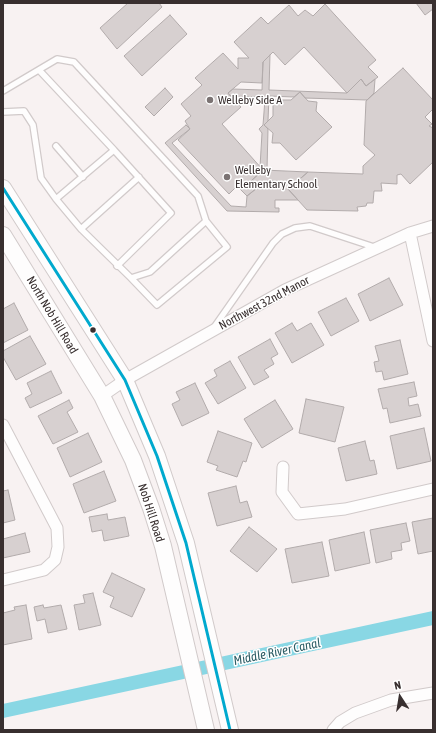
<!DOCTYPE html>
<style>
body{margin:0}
#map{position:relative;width:436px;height:733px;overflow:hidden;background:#f8f2f2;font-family:"Asap Condensed",sans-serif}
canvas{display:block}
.frame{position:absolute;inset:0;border:4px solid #382f2f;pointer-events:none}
.north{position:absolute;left:380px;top:677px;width:40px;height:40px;-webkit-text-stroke:3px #fff;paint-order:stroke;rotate:348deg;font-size:11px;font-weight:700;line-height:16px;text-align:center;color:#382f2f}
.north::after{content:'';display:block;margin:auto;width:14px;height:18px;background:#382f2f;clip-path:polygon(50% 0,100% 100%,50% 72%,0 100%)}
</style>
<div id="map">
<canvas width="436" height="733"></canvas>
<div class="frame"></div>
<div class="north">N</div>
</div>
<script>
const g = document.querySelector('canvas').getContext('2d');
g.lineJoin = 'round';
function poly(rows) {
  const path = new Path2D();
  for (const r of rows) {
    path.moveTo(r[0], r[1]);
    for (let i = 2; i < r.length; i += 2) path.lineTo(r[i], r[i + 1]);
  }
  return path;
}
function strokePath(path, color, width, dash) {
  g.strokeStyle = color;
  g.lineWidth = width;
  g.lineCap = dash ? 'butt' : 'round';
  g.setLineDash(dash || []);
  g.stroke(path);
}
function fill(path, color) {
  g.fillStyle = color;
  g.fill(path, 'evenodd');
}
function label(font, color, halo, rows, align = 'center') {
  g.font = font + ' "Asap Condensed",sans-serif';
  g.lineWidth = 3;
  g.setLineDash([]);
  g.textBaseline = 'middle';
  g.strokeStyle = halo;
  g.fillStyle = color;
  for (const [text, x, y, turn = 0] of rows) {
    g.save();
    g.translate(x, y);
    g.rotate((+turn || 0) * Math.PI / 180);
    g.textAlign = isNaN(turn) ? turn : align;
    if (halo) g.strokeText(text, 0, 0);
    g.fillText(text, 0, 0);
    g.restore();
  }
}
strokePath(poly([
 [3,711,433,618]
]), '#89d7e4', 14);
const building = poly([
 [128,3,159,3,162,7,117,49,100,28,128,3],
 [416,3,433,3,433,9,425,15,416,3],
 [325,4,376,60,368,67,378,77,366,86,361,79,347,93,304,47,285,65,273,52,263,62,262,83,241,82,228,93,241,107,222,124,263,170,251,181,257,188,247,196,237,186,229,194,178,140,190,129,185,121,191,116,181,104,202,85,195,78,223,53,238,69,238,58,249,58,234,42,261,17,268,24,289,5,298,16,305,10,313,16,325,4],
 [170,15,187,34,142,76,124,56,170,15],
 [270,55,269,90,347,93,361,79,366,86,375,79,374,93,367,100,305,98,300,92,294,97,269,96,268,121,264,125,268,129,267,170,263,170,260,167,262,133,259,129,263,125,265,99,262,97,230,96,228,93,233,89,262,90,263,62,270,55],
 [403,68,433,100,433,109,425,117,432,124,429,126,433,128,433,162,410,184,401,174,397,175,397,184,381,183,382,191,374,191,373,203,367,203,366,206,357,207,358,211,307,210,288,189,308,172,363,174,363,166,375,155,364,145,366,101,403,68],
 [165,88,173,97,154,116,145,107,165,88],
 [300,92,308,101,317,102,316,111,332,127,296,160,280,143,272,143,273,133,264,125,273,116,273,100,291,100,300,92],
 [186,125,190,129,172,143,231,206,246,207,247,196,257,188,251,181,263,170,308,172,288,189,298,200,275,200,275,208,279,208,279,212,227,211,165,143,186,125],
 [389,278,403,305,370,321,358,294,389,278],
 [346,298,359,321,331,336,318,312,346,298],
 [14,303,28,330,3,343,3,309,14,303],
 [292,323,297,331,311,323,324,345,292,363,275,333,292,323],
 [30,336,46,364,16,380,3,357,3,351,30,336],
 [270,339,278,354,271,358,274,364,264,370,269,377,254,385,238,357,270,339],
 [400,340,408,374,384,380,382,371,376,372,374,362,379,361,375,346,400,340],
 [230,361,246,388,218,404,205,383,217,376,214,370,230,361],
 [51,371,62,393,30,408,25,398,32,394,27,383,51,371],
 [414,382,417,396,408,398,409,406,418,404,421,416,390,423,387,408,383,409,378,389,414,382],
 [195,383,209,413,182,426,172,404,180,400,176,392,195,383],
 [306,399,344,407,335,442,299,433,306,399],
 [69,400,73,408,67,412,78,432,53,444,38,416,69,400],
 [275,400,293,429,262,448,244,419,275,400],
 [424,428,431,461,397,469,390,436,424,428],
 [218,431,252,443,246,462,243,461,237,477,216,470,218,466,207,462,218,431],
 [88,433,102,462,70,477,57,448,88,433],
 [365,441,370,461,374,460,377,474,346,481,338,448,365,441],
 [104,471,116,501,84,513,73,484,104,471],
 [236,486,240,503,247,501,252,517,217,526,208,493,236,486],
 [8,490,15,520,3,523,3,491,8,490],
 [107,514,108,520,125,517,129,536,104,541,102,530,92,532,89,517,107,514],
 [433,518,433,551,418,554,412,522,433,518],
 [406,523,410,541,401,543,402,550,391,552,392,559,376,563,370,530,406,523],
 [249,527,277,549,257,572,230,551,249,527],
 [364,532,370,563,335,571,329,540,364,532],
 [25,533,30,552,3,558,3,539,25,533],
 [322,542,329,576,292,583,285,549,322,542],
 [112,573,145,589,132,617,110,607,114,597,103,592,112,573],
 [93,593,101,625,79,630,74,605,85,603,83,595,93,593],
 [26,605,32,639,3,645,3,613,15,610,14,607,26,605],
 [43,605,44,608,61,605,67,629,48,633,45,619,37,621,34,607,43,605]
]);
fill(building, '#d7d0d0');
strokePath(building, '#b2abab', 1);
const service = poly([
 [39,70,114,150,56,199],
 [3,91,57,59,74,62,198,196,206,221,150,272,131,278,81,229,56,199,41,178,33,125,24,111,3,112],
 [56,146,83,177],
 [114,150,171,213,117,266],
 [81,229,139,177],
 [131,278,157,305,227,247,206,221],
 [215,326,273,243,282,234,295,228,310,226,377,248]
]);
const minor = poly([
 [410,233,433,341],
 [102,396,125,380,285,290,410,233,433,226],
 [3,425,57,528,58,547,55,560,44,570,3,580],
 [283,467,282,492,298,514,345,509,433,489],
 [333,730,340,722,355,713,391,700,433,693]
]);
const secondary = poly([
 [3,188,125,380,157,456,186,543,230,730],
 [3,235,102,396,133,460,151,508,163,546,206,730]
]);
strokePath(service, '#d1caca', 8);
strokePath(minor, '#d1caca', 13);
strokePath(secondary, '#d1caca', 18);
strokePath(service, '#fefdfd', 5.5);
strokePath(minor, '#fefdfd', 11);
strokePath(secondary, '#fefdfd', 16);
strokePath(poly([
 [3,188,125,380,157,456,186,543,230,730]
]), '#00a9ce', 3);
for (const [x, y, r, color] of [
 [210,100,4,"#7b7373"],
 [227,177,4,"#7b7373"],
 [93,330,3.5,"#382f2f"]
]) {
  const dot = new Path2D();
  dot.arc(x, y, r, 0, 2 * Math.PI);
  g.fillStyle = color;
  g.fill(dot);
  strokePath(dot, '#fff', 1.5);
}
label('12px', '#382f2f', '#fff', [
 ["Welleby Side A",218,100],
 ["Welleby",235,170],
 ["Elementary School",235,184]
], 'left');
label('12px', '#382f2f', '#fff', [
 ["Northwest 32nd Manor",264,303,-28],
 ["North Nob Hill Road",52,315,59],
 ["Nob Hill Road",151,513,72]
]);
label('italic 13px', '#2c5d65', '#fff', [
 ["Middle River Canal",277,652,-12]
]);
</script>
